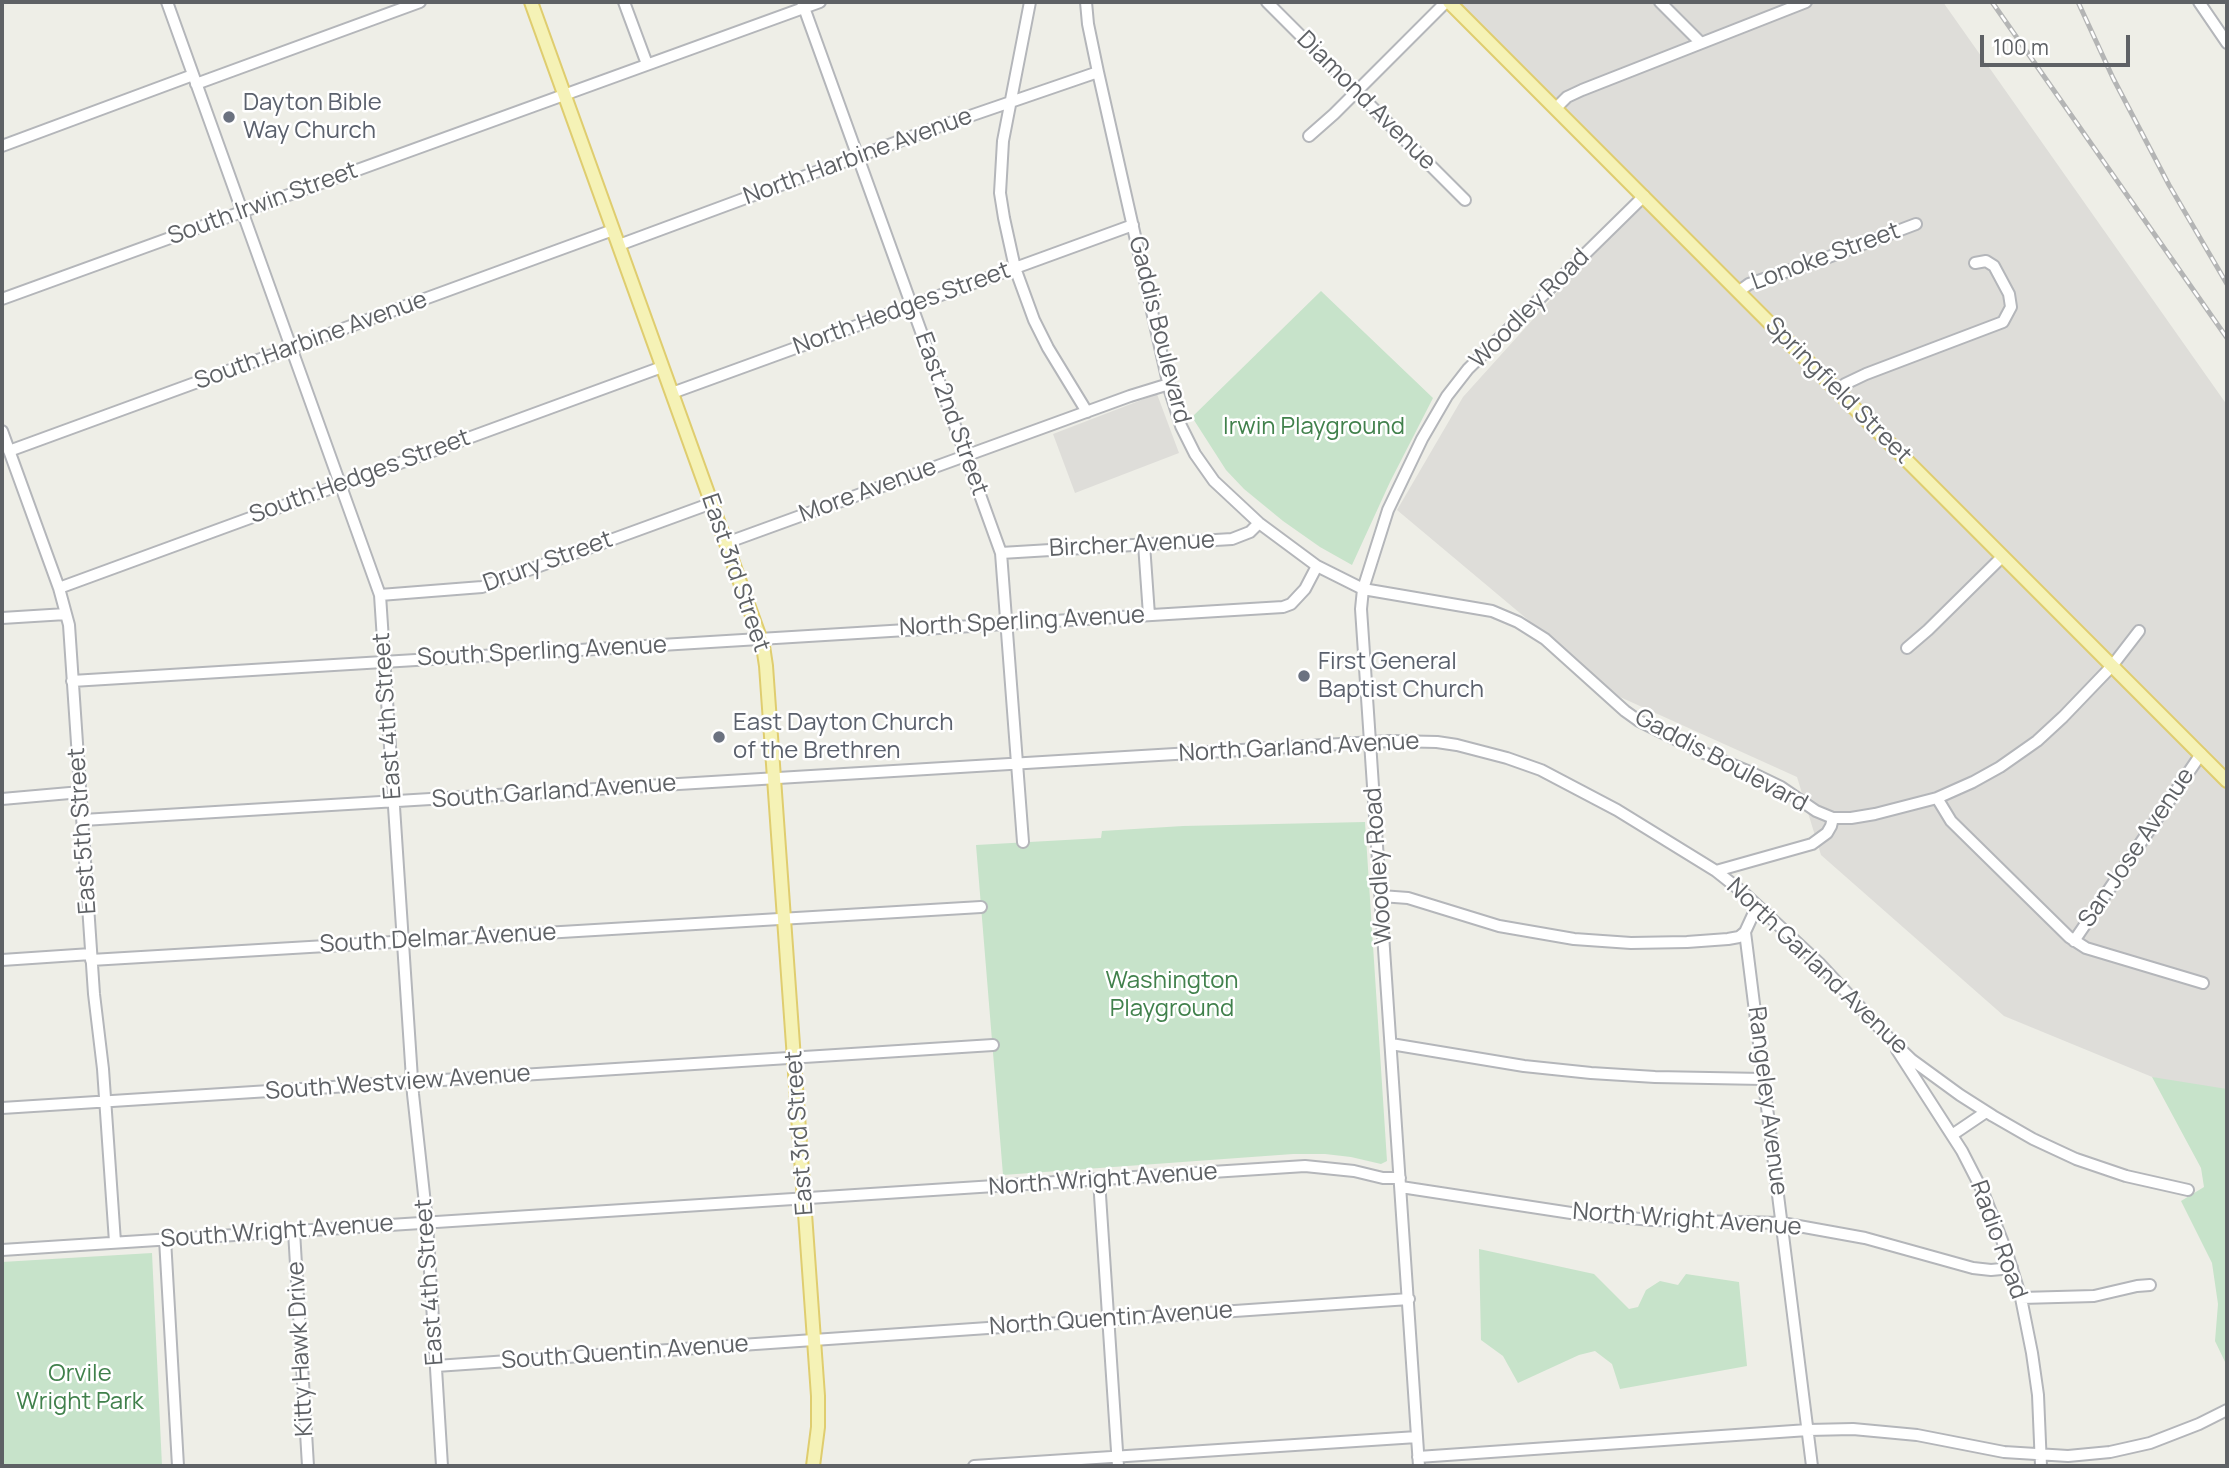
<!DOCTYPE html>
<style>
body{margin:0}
#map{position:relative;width:2229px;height:1468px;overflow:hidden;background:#eeeee7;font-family:Manrope,sans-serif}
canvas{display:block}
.frame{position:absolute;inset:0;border:4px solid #5e6165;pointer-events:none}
.scale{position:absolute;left:1980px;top:35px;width:150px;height:32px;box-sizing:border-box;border:4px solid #5e6165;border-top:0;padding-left:9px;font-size:21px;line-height:24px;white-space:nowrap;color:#5e6165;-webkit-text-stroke:5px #fff;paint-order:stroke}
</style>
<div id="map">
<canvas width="2229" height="1468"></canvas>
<div class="frame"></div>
<div class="scale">100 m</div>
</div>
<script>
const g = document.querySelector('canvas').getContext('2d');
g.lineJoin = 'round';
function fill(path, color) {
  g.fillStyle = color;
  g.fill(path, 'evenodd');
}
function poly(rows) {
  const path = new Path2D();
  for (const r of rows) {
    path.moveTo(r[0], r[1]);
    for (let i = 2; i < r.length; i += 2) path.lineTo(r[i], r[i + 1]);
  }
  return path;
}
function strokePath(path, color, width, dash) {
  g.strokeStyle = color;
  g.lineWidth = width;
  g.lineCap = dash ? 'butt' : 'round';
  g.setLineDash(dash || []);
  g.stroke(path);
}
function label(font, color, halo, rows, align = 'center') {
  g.font = font + ' Manrope,sans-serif';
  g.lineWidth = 5;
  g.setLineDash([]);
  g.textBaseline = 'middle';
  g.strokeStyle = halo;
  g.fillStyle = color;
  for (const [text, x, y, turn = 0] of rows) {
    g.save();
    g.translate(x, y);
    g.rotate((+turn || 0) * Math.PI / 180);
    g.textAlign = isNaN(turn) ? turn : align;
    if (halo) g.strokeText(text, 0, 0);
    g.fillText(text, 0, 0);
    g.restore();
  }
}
fill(poly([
 [1454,2,1943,2,2227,405,2227,1161,2196,1095,2004,1016,1821,855,1797,777,1620,697,1397,510,1463,397,1644,196],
 [1157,394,1179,453,1075,493,1053,434]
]), '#deddd9');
fill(poly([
 [1321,291,1433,398,1390,482,1352,565,1320,547,1283,521,1244,489,1226,470,1192,417],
 [1365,822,1387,1161,1381,1164,1351,1157,1325,1154,1293,1154,1003,1175,976,845,1101,838,1102,831,1183,826],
 [2152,1077,2227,1089,2227,1366,2215,1341,2218,1304,2212,1263,2181,1201,2204,1187,2201,1168],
 [1479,1249,1594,1274,1629,1309,1638,1307,1646,1290,1660,1281,1678,1285,1686,1274,1739,1282,1747,1366,1620,1389,1612,1364,1595,1351,1579,1355,1518,1383,1503,1356,1481,1340],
 [152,1253,162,1466,2,1466,2,1262]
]), '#c7e3ca');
const minor = poly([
 [167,2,380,595,413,1094,427,1222,442,1466],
 [624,2,647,64],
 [802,2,1001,553,1023,842],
 [1030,2,1003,141,1000,193,1004,218,1015,268,1034,320,1048,348,1087,412],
 [1086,2,1088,24,1098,72,1170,391,1181,426,1195,454,1214,481,1259,523,1317,566,1363,589,1492,611,1518,622,1545,639,1625,711,1639,721,1697,750,1752,773,1781,787,1816,811,1833,818,1851,818,1875,814,1937,798,1973,782,2000,767,2037,741,2063,717,2112,666,2139,631],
 [1267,2,1465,200],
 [1660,2,1701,43],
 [2199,2,2227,43],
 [196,84,420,2],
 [1556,108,1567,97,1582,90,1806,2],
 [1309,136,1334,114,1446,2],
 [2,146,193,75],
 [619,245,932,129,1098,72],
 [1738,292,1749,284,1818,261,1916,224],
 [2,299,820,2],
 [1837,390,1845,384,1866,374,2003,322,2011,307,2009,294,1994,266,1986,261,1975,263],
 [672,393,1133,225],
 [2,431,59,588,69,625,94,994,103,1069,115,1242],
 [9,451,613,230],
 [726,543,1130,396,1169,384],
 [1144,544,1149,615],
 [1001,553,1232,539,1250,532,1259,523],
 [59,588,662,367],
 [380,595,482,587,712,503],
 [2,618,66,614],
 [1907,648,1928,630,2003,556],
 [72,681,1283,607,1291,604,1305,589,1317,566],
 [1937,798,1951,821,2069,937,2086,948,2203,983],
 [2,799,81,792],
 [83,820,1390,741,1437,742,1457,745,1507,758,1541,770,1617,810,1716,871,1745,894,1819,963,1887,1036,1912,1060,1960,1095,1993,1116,2033,1139,2076,1159,2126,1176,2188,1190],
 [1716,871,1812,844,1827,833,1831,826,1833,818],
 [1381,896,1408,898,1499,926,1574,939,1631,943,1687,942,1728,939,1739,937,1745,932],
 [1757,906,1745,932,1812,1466],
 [2074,941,2201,754],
 [2,960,91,954],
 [91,960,981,907],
 [1391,1044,1524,1066,1591,1073,1655,1077,1763,1079],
 [1897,1050,1962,1151,1983,1192,2007,1253,2021,1298,2032,1353,2038,1395,2041,1466],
 [2,1108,993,1045],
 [1952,1135,1986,1112],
 [1099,1180,1118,1466],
 [1401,1187,1571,1213,1652,1220,1782,1223,1865,1238,1973,1268,1991,1270,2012,1268],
 [294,1231,308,1466],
 [165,1239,178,1466],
 [2,1250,1305,1166,1354,1171,1383,1178,1400,1178],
 [2021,1298,2094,1296,2137,1286,2150,1285],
 [436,1366,1409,1299],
 [1418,1457,1808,1430,1853,1429,1917,1435,2004,1452,2068,1456,2110,1452,2150,1443,2199,1424,2227,1410],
 [974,1466,1417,1437],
 [1419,1466,1361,609,1363,589,1388,510,1422,439,1447,396,1468,369,1644,196]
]);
const major = poly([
 [531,2,763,646,766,666,818,1396,818,1427,813,1466],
 [1449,2,2227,781]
]);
strokePath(minor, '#b4b6ba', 14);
strokePath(major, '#dfcd6f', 16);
strokePath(minor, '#fff', 10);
strokePath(major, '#f5f2b6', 12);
const rail = poly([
 [1992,2,2227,338],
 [2078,2,2113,78,2169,185,2227,284]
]);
strokePath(rail, '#b4b5b5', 5);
strokePath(rail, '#fff', 2.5, [8]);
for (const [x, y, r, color] of [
 [229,117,7,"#6b7280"],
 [1304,676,7,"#6b7280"],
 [719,737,7,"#6b7280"]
]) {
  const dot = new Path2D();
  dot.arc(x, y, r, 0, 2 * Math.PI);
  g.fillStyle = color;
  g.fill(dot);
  strokePath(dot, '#fff', 2.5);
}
label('24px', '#5e6165', '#fff', [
 ["Diamond Avenue",1366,101,45],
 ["North Harbine Avenue",858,157,-20],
 ["South Irwin Street",263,204,-20],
 ["Lonoke Street",1826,257,-20],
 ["North Hedges Street",902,309,-20],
 ["Woodley Road",1530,309,-45],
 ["Gaddis Boulevard",1159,330,76],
 ["South Harbine Avenue",311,341,-20],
 ["Springfield Street",1838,391,45],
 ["East 2nd Street",951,414,70],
 ["South Hedges Street",360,477,-20],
 ["More Avenue",868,491,-20],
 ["Bircher Avenue",1132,545,-3],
 ["Drury Street",548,562,-20],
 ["East 3rd Street",735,573,71],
 ["North Sperling Avenue",1022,622,-3],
 ["South Sperling Avenue",542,652,-3],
 ["East 4th Street",388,716,-94],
 ["North Garland Avenue",1299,748,-3],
 ["Gaddis Boulevard",1721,761,28],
 ["South Garland Avenue",554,792,-4],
 ["East 5th Street",83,831,-94],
 ["San Jose Avenue",2137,848,-56],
 ["Woodley Road",1379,866,-94],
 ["South Delmar Avenue",438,939,-3],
 ["North Garland Avenue",1817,967,44],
 ["South Westview Avenue",398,1083,-4],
 ["Rangeley Avenue",1767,1101,83],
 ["East 3rd Street",800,1133,-94],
 ["North Wright Avenue",1103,1180,-4],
 ["North Wright Avenue",1687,1220,4],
 ["South Wright Avenue",277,1232,-4],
 ["Radio Road",1998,1240,70],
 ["East 4th Street",430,1282,-94],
 ["North Quentin Avenue",1111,1319,-4],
 ["Kitty Hawk Drive",301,1349,-93],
 ["South Quentin Avenue",625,1353,-4]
]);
label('24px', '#5b616d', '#fff', [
 ["Dayton Bible",243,103],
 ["Way Church",243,131],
 ["First General",1318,662],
 ["Baptist Church",1318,690],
 ["East Dayton Church",733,723],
 ["of the Brethren",733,751]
], 'left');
label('24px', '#41814c', '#fff', [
 ["Irwin Playground",1314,427],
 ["Washington",1172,981],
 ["Playground",1172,1009],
 ["Orvile",80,1374],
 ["Wright Park",80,1402]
]);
</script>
